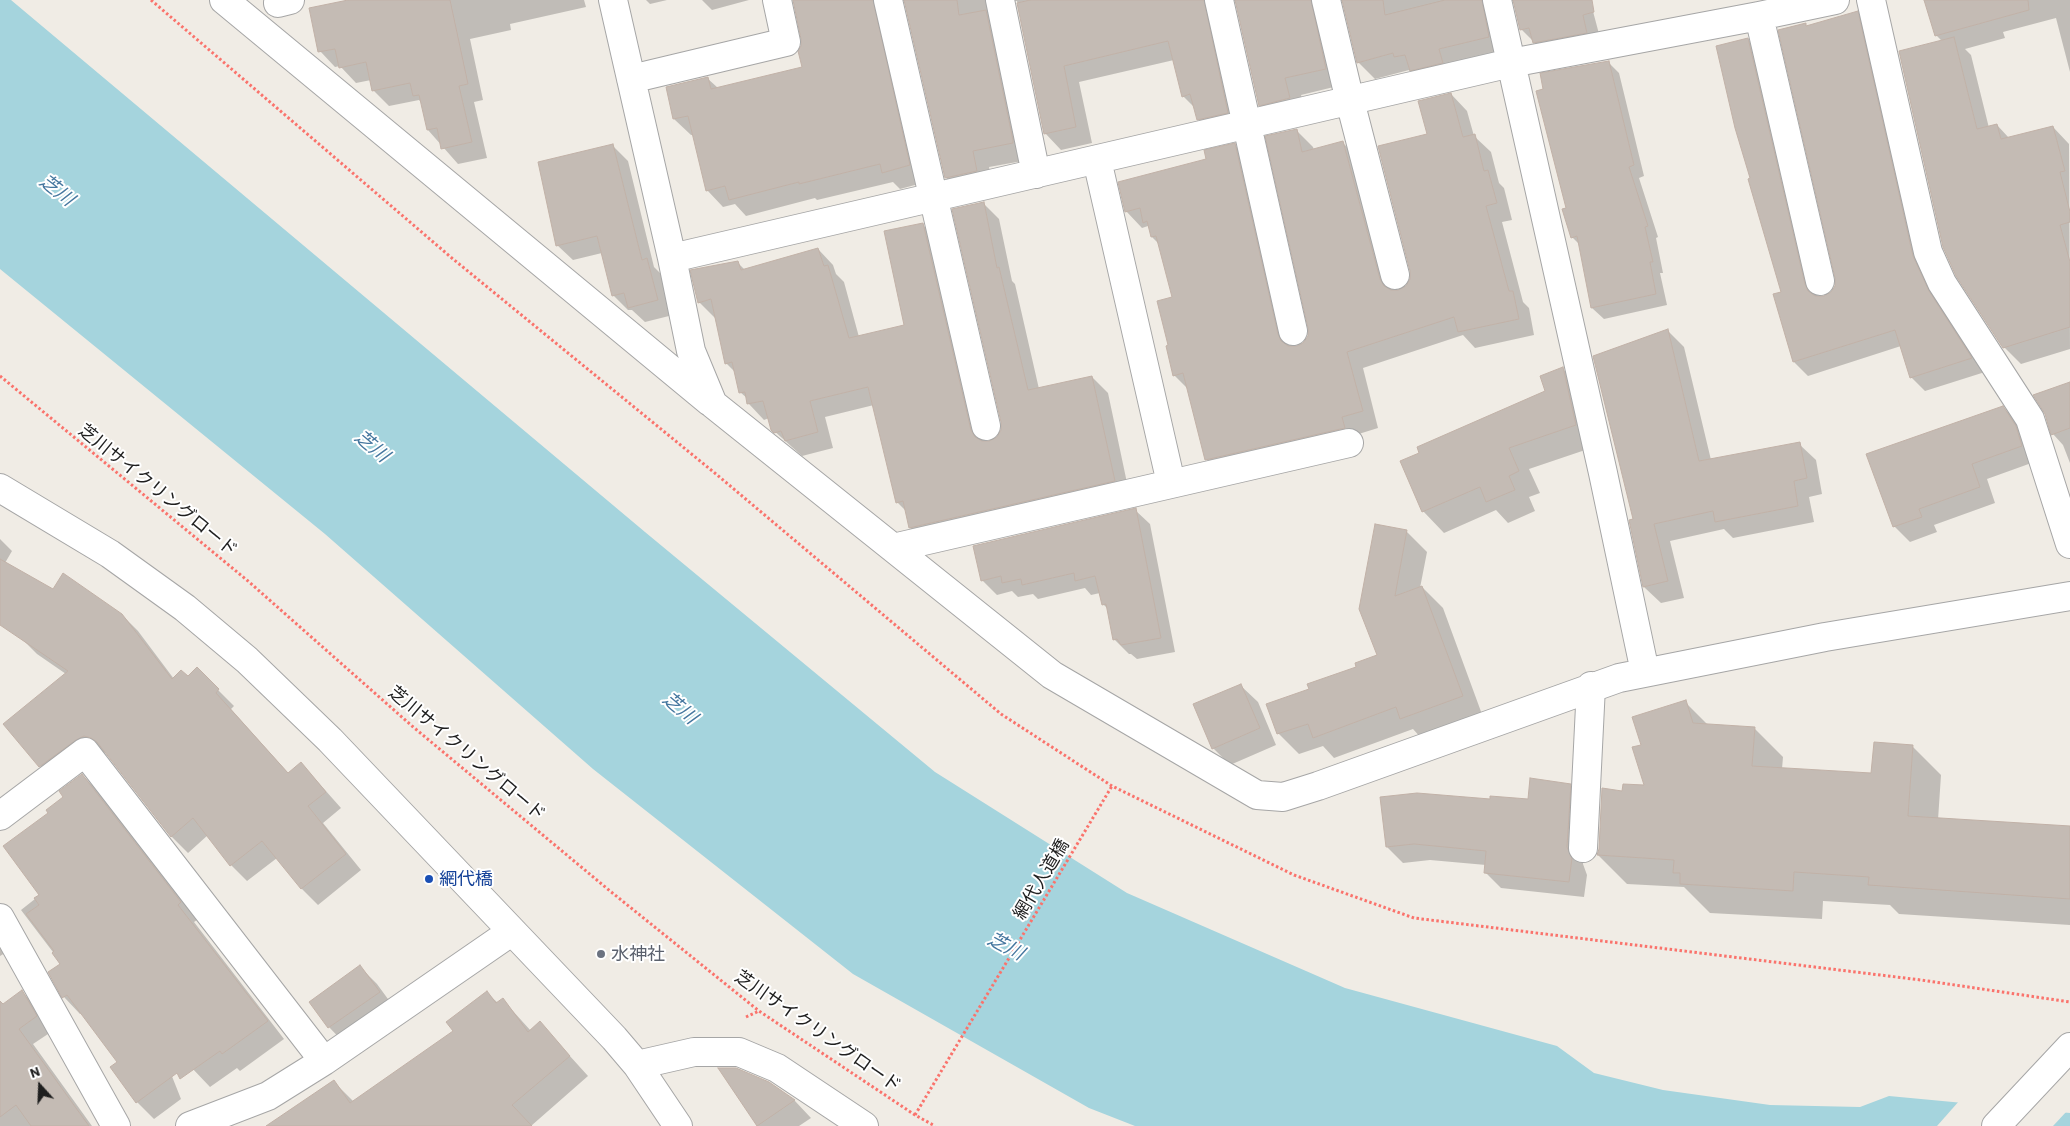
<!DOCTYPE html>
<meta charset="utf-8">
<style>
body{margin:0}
#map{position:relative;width:2070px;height:1126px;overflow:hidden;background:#f0ece5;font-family:Barlow,sans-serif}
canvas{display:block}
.north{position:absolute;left:15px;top:1061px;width:50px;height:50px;-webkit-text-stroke:4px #fff;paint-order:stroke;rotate:340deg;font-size:14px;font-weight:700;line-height:20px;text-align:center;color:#1f1f1f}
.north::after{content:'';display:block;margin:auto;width:18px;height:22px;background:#1f1f1f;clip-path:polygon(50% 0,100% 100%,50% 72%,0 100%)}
</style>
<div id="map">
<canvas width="2070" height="1126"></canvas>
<div class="north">N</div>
</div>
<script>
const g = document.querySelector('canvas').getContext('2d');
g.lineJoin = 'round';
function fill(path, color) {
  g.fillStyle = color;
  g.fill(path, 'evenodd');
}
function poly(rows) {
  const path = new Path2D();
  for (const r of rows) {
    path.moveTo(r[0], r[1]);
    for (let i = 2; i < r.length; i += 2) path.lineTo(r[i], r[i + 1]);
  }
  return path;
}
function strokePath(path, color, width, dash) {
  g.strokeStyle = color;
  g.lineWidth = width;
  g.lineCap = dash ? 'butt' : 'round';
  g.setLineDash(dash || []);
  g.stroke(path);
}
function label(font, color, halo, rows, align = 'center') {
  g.font = font + ' Barlow,"Noto Sans JP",sans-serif';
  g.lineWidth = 4;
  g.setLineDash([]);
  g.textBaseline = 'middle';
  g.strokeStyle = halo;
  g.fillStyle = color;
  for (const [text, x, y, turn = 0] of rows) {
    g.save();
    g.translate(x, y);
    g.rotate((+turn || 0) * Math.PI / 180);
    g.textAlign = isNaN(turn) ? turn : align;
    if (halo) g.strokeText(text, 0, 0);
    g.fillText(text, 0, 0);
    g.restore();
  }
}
fill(poly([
 [0,0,11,0,645,532,935,772,1127,893,1345,988,1557,1046,1594,1073,1663,1090,1770,1105,1860,1107,1889,1096,2070,1113,2070,1126,1135,1126,1089,1108,853,974,593,769,325,534,0,269]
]), '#a5d4dd');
fill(poly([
 [1960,1100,2067,1111,2053,1126,1937,1126]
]), '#f0ece5');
fill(poly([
 [354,0,584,0,586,7,510,24,511,30,470,39,483,100,474,102,487,158,458,164,428,130,422,103,419,100,389,106,373,90,371,80,356,83,340,66,335,67,320,51],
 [646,0,667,0,650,4],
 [702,0,749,0,712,10],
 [794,0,1590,0,1603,49,1551,59,1521,29,1515,1,1511,1,1505,54,1412,73,1409,70,1375,79,1358,62,1344,1,1340,1,1342,85,1301,95,1306,115,1276,122,1260,105,1236,1,1233,1,1244,129,1214,136,1198,119,1195,108,1183,96,1174,60,1079,82,1092,143,1061,150,1045,133,1017,1,1013,1,1028,160,989,167,993,187,963,194,946,178,906,1,902,1,926,182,900,189,893,182,817,200,815,198,746,216,735,204,723,207,707,190,694,135,691,135,674,119,707,78,718,88,804,68,803,39],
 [1927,0,2070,0,2070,72,2056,18,2003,32,2005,38,1965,49,1971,55,1989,128,1997,125,2009,138,2053,127,2069,144,2070,349,2021,364,2004,347,1942,41,1936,35],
 [1857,13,1871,27,1927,271,1985,372,1925,391,1911,377,1901,346,1808,376,1794,362,1775,294,1782,292,1748,39,1762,53,1818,297,1824,297,1832,293,1836,286,1836,277,1805,25,1807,27],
 [1608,62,1619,73,1644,176,1639,178,1658,237,1656,238,1663,273,1660,273,1667,305,1604,319,1592,308,1580,245,1572,237,1567,209],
 [1451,94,1467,111,1474,136,1491,152,1499,183,1504,188,1512,220,1502,222,1523,302,1529,308,1534,335,1475,348,1463,335,1363,368,1378,428,1223,476,1206,459,1189,390,1174,375,1169,346,1173,298,1159,244,1152,237,1148,226,1142,228,1126,211,1235,145,1251,161,1293,347,1297,347,1304,344,1309,337,1296,130,1313,147,1314,150,1342,142,1359,159,1394,291,1407,287,1411,279,1429,135],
 [613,146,628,161,654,267,662,275,673,315,645,322,632,310,628,310,613,295,602,253,573,260,557,245],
 [983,203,999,219,1012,281,1015,284,1039,389,1092,377,1108,393,1130,497,926,543,910,528,907,512,897,502,874,405,825,417,833,448,802,456,772,429,769,418,764,420,749,404,748,399,740,392,736,373,726,363,715,318,699,302,737,262,745,270,818,249,833,265,836,274,844,282,859,337,906,326,923,225,939,241,985,442,998,438,1002,430],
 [1668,331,1684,347,1711,460,1799,444,1816,460,1822,494,1809,497,1814,522,1733,538,1724,529,1670,541,1684,598,1661,603,1644,587,1630,521,1635,520],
 [1563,369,1584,390,1597,446,1529,469,1540,493,1529,497,1535,511,1508,523,1496,510,1444,533,1423,511,1547,392],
 [2070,383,2070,463,2063,445,2053,434,2046,413],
 [2003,407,2018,423,2037,461,1987,479,1995,503,1934,525,1937,532,1910,542,1894,526],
 [1135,510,1150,524,1175,652,1137,659,1131,654,1129,654,1114,639,1109,610,1103,604,1100,593,1091,595,1085,588,1038,599,1033,594,1018,597,1012,591,997,595,982,580],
 [1406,531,1427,552,1420,588,1422,587,1443,608,1483,717,1422,739,1413,729,1334,758,1323,746,1299,754,1278,733,1311,690,1378,656],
 [0,539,12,551,5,563,53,591,122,615,138,631,174,679,188,678,197,669,234,706,231,709,289,774,301,763,341,808,323,823,361,870,318,905,302,889,277,858,247,881,231,865,208,835,188,853,172,837,107,753,99,752,56,783,40,766,66,674,37,654,21,638,0,624],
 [1240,685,1258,702,1276,745,1230,765,1213,748],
 [1685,702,1709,726,1754,728,1783,757,1782,769,1873,775,1912,746,1941,775,1938,820,2070,827,2070,925,1899,914,1890,905,1823,901,1822,919,1710,913,1684,887,1627,884,1598,855,1624,793,1645,786,1642,746],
 [82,775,99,792,197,920,194,922,284,1039,240,1071,237,1068,210,1087,152,1026,181,1099,154,1119,137,1102,119,1062,82,1013,80,1014,64,997,50,972,62,964,21,910,40,895,50,813],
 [1570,785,1586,801,1583,864,1587,875,1584,897,1501,888,1485,872,1486,865,1430,860,1403,863,1387,847,1491,800,1529,800],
 [0,944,5,953,0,956],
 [360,967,377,984,396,1010,346,1045,329,1027,311,1002],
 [22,992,37,1007,51,1032,33,1044,92,1126,0,1126,0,1008],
 [487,993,498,1003,503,1000,531,1031,540,1023,588,1076,531,1126,272,1126,334,1082,354,1102,455,1032],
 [721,1069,769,1083,795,1101,811,1118,799,1126,758,1126]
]), '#0003');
const building = poly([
 [348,0,450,0,468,84,459,86,472,142,441,149,437,128,427,130,419,95,413,96,410,83,372,91,366,62,339,68,335,49,318,52,309,8,348,0],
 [793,0,873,0,910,165,882,173,880,164,799,184,799,182,729,200,725,186,706,191,688,116,673,119,666,87,708,77,711,89,802,67,798,51,801,46,801,39,793,0],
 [904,0,957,0,959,15,986,10,1013,140,1013,143,973,151,977,171,945,178,904,0],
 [1030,0,1204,0,1228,113,1197,120,1190,94,1182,97,1168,41,1064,66,1076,127,1044,134,1017,3,1030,0],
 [1235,0,1311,0,1326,69,1285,78,1290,98,1259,106,1235,0],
 [1342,0,1383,0,1385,15,1445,0,1482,0,1489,37,1439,49,1443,63,1410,71,1405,55,1394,57,1393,53,1357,63,1342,0],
 [1513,0,1592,0,1594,12,1583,15,1587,33,1533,43,1529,28,1520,30,1513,0],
 [1924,0,2028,0,2029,10,1935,36,1924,0],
 [1858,11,1913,256,1929,291,1972,358,1910,378,1895,330,1793,362,1773,294,1781,292,1748,179,1750,178,1735,128,1716,46,1748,38,1805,284,1808,291,1815,296,1824,296,1831,292,1835,286,1835,278,1778,30,1806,23,1806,26,1858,11],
 [1954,37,1977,129,1997,124,2001,139,2053,126,2065,171,2060,172,2070,212,2070,222,2060,225,2070,262,2070,327,2003,348,1956,276,1943,247,1899,51,1954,37],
 [1609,61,1634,165,1629,167,1648,226,1645,227,1653,262,1650,262,1656,294,1591,308,1577,236,1571,238,1562,209,1566,208,1536,91,1543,89,1540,73,1609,61],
 [1451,93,1463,137,1475,134,1484,171,1488,170,1497,203,1486,206,1509,291,1513,291,1519,319,1458,332,1454,317,1347,352,1363,411,1342,417,1345,428,1205,460,1183,373,1173,376,1166,346,1168,345,1157,301,1172,297,1156,236,1151,237,1147,221,1143,223,1140,208,1125,212,1118,182,1206,159,1204,150,1235,143,1278,334,1281,341,1288,346,1297,346,1303,343,1308,336,1308,328,1265,136,1297,129,1302,152,1343,141,1380,279,1384,286,1391,290,1398,290,1406,286,1410,279,1410,271,1378,146,1427,134,1418,101,1451,93],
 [613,144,642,260,647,258,658,300,628,308,624,293,612,296,597,236,556,246,538,162,613,144],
 [984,202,997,268,999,267,1028,390,1092,376,1115,481,909,528,903,501,896,503,868,387,810,401,818,432,785,441,781,431,774,433,771,430,763,401,747,404,745,392,739,393,732,362,725,364,711,299,698,303,690,270,738,261,741,270,818,248,824,266,828,265,849,338,904,325,884,231,923,223,971,430,975,437,982,441,989,441,997,437,1001,430,1001,422,952,209,984,202],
 [1668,329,1699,461,1800,442,1807,478,1794,481,1798,506,1715,522,1713,511,1654,524,1668,581,1643,587,1629,520,1633,519,1593,356,1668,329],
 [1563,367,1576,425,1509,448,1519,471,1509,476,1515,490,1486,502,1480,487,1422,512,1400,461,1419,453,1417,447,1545,391,1540,376,1563,367],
 [2070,382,2070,428,2051,435,2045,414,2033,395,2070,382],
 [2003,406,2016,426,2022,446,1972,464,1980,487,1919,509,1922,517,1893,527,1866,454,2003,406],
 [1136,508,1161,638,1121,645,1117,639,1113,640,1106,604,1102,605,1095,576,1075,581,1074,573,1022,585,1021,579,1002,583,1001,576,981,581,973,546,1136,508],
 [1375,524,1407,530,1395,596,1422,586,1463,696,1400,719,1396,707,1313,738,1308,724,1277,734,1266,704,1309,689,1307,684,1356,667,1355,663,1377,655,1359,609,1375,524],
 [0,559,53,589,63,573,122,614,172,679,181,670,188,676,197,667,219,689,216,693,288,773,301,762,326,792,308,806,346,854,301,889,262,841,230,866,193,818,171,837,97,742,91,738,84,736,76,740,39,767,3,724,68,671,0,625,0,559],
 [1241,684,1260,728,1212,749,1193,704,1241,684],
 [1686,700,1693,723,1755,727,1752,766,1871,773,1874,742,1913,745,1908,816,2070,826,2070,899,1868,885,1869,877,1794,872,1793,891,1680,884,1680,873,1673,873,1674,860,1597,855,1599,849,1602,788,1622,791,1623,784,1644,785,1632,747,1641,745,1632,717,1686,700],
 [82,774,181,902,178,905,268,1021,222,1054,220,1051,180,1079,177,1073,136,1103,110,1067,117,1062,67,995,62,998,48,972,60,964,52,953,54,951,26,914,39,905,34,898,39,895,3,846,48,813,46,810,63,797,59,791,82,774],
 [1530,778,1571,784,1567,847,1572,858,1569,882,1484,873,1486,851,1414,844,1386,847,1380,797,1417,793,1490,799,1490,796,1528,799,1530,778],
 [360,965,380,992,328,1028,309,1002,360,965],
 [22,990,37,1016,19,1029,89,1126,31,1126,16,1105,0,1117,0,1001,3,1004,22,990],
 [487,991,496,1003,503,998,528,1032,540,1021,570,1056,512,1105,532,1126,266,1126,334,1080,350,1103,453,1031,446,1022,487,991],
 [718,1068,736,1068,769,1082,795,1100,757,1126,718,1068]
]);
fill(building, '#c4bbb4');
strokePath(building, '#c1b1a7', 1);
const minor = poly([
 [224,0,710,402],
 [613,0,672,258,691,351,713,404,1052,675,1257,795,1283,797,1318,786,1619,678,1825,637,2070,596],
 [888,0,986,426],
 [1000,0,1036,174],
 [1219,0,1293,331],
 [1326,0,1350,101,1395,275],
 [1497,0,1603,473,1645,672],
 [1871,0,1928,252,1942,283,2030,419,2070,544],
 [278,3,290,0],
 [1759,16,1820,281],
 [631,79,786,42,777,0],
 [1097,160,1171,483],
 [672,258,1511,63,1759,16,1835,0],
 [0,488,110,554,185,608,247,660,330,740,614,1038,637,1065,678,1126],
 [893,548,1349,443],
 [0,816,85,752,324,1061],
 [1583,848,1591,686],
 [0,918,116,1126],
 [637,1065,694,1052,739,1052,777,1068,864,1126],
 [190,1126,268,1096,324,1061,511,932],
 [1996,1126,2070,1047]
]);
strokePath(minor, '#a6a6a6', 30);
strokePath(poly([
 [151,0,453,259,716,474,1001,714,1112,786,1294,875,1414,918,1921,980,2070,1002],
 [0,376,248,581,412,726,610,891,759,1011,915,1115,935,1126],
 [746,1017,759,1011],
 [915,1115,1112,786]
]), '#fa736c', 3, [2.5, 2.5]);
strokePath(minor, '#fff', 28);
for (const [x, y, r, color] of [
 [429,879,5,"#1a4fb4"],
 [601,954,5,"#6b7280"]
]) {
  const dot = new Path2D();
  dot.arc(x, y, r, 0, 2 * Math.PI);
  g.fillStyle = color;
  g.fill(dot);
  strokePath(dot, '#fff', 2);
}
label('18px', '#1f1f1f', '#fff', [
 ["芝川サイクリングロード",158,490,39],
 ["芝川サイクリングロード",467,753,40],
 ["網代人道橋",1041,879,-59],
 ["芝川サイクリングロード",818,1031,35]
]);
label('18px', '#164399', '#fff', [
 ["網代橋",439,879]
], 'left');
label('18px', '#5b616d', '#fff', [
 ["水神社",611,954]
], 'left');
label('italic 19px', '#45779f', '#fff', [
 ["芝川",57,190,38],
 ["芝川",372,446,40],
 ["芝川",680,708,40],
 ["芝川",1006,946,28]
]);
</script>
